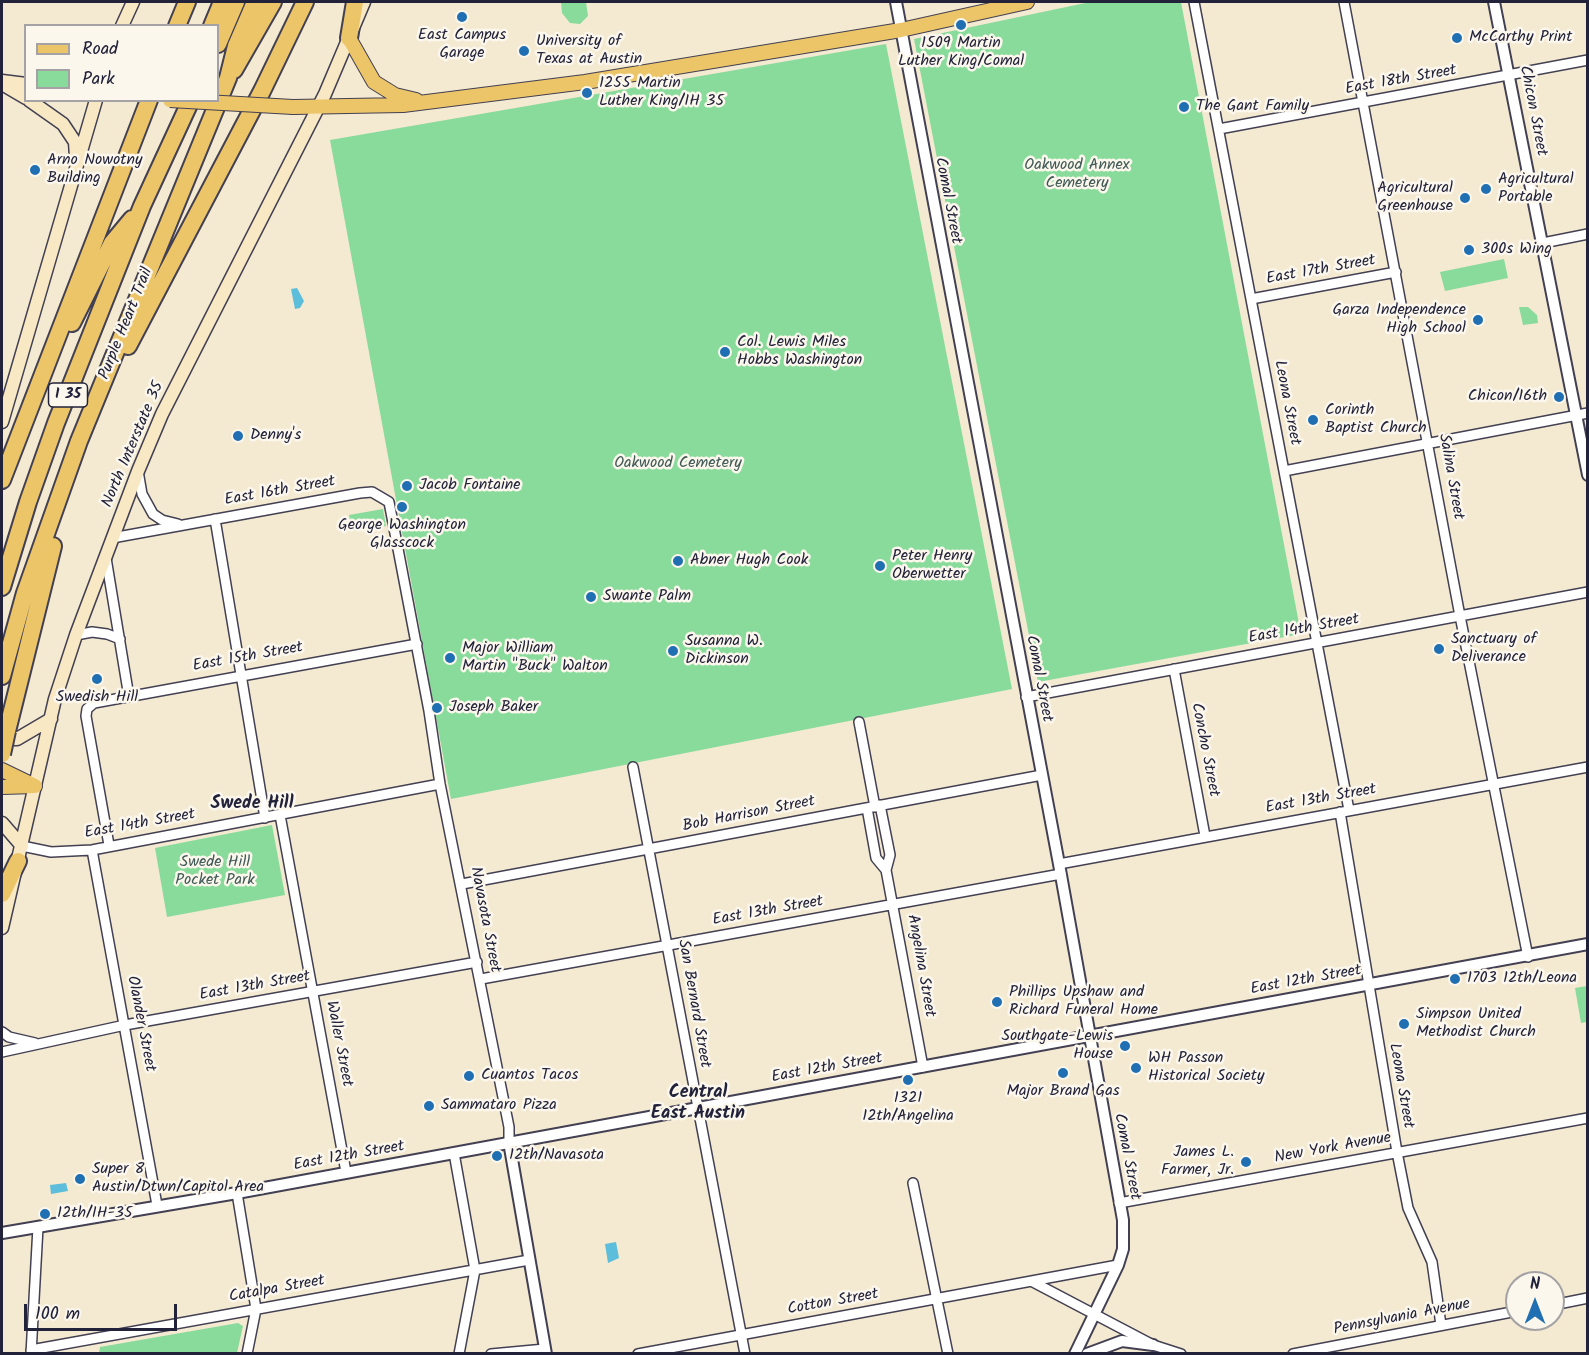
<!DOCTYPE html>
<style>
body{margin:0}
#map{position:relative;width:1589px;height:1355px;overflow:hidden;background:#f4e9d1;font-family:Kalam,sans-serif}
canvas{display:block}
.frame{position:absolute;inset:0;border:3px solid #22223b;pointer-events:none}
.legend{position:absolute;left:24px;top:24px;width:195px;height:78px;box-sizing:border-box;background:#fbf7ec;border:2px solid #a4a2a5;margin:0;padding:8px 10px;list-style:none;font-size:18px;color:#22223b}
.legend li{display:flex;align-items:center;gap:12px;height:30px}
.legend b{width:30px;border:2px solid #a4a2a5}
.north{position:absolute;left:1505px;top:1271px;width:60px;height:60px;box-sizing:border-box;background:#fbf7ec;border:2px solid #a4a2a5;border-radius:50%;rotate:0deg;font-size:16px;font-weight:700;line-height:24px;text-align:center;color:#22223b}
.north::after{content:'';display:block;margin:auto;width:21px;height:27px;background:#1f6fb2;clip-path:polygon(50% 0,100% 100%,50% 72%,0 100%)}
.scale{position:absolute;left:24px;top:1304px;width:153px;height:27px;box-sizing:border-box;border:3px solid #22223b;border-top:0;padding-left:8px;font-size:18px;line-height:21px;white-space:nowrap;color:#22223b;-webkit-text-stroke:4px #fbf7ec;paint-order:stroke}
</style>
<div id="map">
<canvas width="1589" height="1355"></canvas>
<div class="frame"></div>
<ul class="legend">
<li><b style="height:8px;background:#edc569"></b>Road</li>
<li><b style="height:16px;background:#89db9c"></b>Park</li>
</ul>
<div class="north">N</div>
<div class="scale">100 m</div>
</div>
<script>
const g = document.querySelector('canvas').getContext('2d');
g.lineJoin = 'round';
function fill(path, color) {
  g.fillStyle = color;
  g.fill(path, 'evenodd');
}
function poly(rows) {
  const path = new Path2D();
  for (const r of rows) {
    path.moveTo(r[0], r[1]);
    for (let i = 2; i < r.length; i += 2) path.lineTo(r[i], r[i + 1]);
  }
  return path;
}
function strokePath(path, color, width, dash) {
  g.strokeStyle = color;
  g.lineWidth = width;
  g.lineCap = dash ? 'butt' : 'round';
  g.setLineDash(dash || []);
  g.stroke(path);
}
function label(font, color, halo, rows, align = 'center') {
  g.font = font + ' Kalam,sans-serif';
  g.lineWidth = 5;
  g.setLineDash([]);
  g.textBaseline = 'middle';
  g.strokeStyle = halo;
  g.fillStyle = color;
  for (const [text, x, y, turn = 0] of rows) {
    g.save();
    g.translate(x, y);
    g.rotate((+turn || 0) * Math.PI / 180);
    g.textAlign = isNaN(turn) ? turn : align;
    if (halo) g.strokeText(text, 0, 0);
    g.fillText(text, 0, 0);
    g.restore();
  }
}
fill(poly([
 [561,2,586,2,588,16,580,24,570,23,562,13],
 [1090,2,1181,2,1301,634,1038,682,914,39],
 [886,44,1012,689,451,799,330,140],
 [1504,259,1508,278,1445,291,1440,272],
 [1519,307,1528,307,1537,315,1538,323,1523,325],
 [383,509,386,526,352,531,349,515],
 [272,825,285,895,167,917,155,848],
 [1587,986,1587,1022,1581,1023,1575,988],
 [238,1323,243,1326,237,1353,99,1353,100,1347]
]), '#89db9c');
fill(poly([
 [297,288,304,301,300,308,295,309,291,289],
 [66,1183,68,1191,51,1194,50,1185],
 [616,1242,619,1258,608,1263,605,1244]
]), '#5cbeda');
const minor = poly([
 [1194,2,1349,810],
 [1344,2,1460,616,1528,957],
 [1219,129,1588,60],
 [1543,243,1588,234],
 [1251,299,1396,272],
 [138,471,142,494,153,514,162,520,178,524],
 [1284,471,1588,413],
 [215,519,265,818],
 [112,538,360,493,372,492,389,502,429,711,440,784,509,1127,509,1142],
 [106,558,129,697],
 [76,635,92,632,107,634,120,639],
 [1174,669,1205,836],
 [1026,697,1588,592],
 [859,722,875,807],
 [633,767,745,1354],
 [880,805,890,855,886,870,923,1067],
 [867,808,876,858,886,870],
 [1340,812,1397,1152,1408,1208,1432,1262,1441,1325],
 [280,815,346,1172],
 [109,845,86,716,87,709,94,703,417,644],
 [22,846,51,852,92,850,440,784],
 [92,850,157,1205],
 [1059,864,1588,767],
 [462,884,1042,775],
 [481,979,1061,874],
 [2,1032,9,1037,35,1043],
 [2,1052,125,1025,477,962],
 [454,1153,475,1270,459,1354],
 [913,1183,948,1354],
 [237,1193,256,1309,247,1354],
 [1119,1203,1588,1118],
 [1033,1282,1153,1345,1181,1354],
 [1553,1305,1588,1298],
 [31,1350,529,1260],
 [31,1354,38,1227],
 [491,1354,545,1349],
 [638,1354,1118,1265],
 [1293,1354,1517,1311]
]);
const tertiary = poly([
 [896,2,1059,864,1123,1220,1123,1249,1118,1265,1075,1354],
 [1494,2,1588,475],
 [509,1142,546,1354],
 [2,1233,237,1193,1588,944],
 [1087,1354,1122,1341,1153,1345]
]);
const secondary = poly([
 [122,26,133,2],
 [2,81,26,84],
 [2,84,26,98],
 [29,100,63,124,75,142,76,157],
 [2,422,96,100],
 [2,739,17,739,51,719],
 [2,823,22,846],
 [2,928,55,699,76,635,138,471,162,414,325,94,364,2]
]);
const primary = poly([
 [349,38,374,82,395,95,416,100],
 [293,107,403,105,585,82,901,30,1027,2],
 [2,770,35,786],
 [2,787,35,786]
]);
const motorway = poly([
 [177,26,187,2],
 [212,26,222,2],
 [349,38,355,2],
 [218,44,236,2],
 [234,70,273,2],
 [72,323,112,243,132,219],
 [128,346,262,91,305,2],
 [2,480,149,100],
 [2,587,28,502,56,423,142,206,191,100],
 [2,676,25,593,79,441,228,78,236,46,255,2],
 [7,731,53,546],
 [2,894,18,861]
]);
strokePath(minor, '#424052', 12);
strokePath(tertiary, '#424052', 14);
strokePath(secondary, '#424052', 15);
strokePath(primary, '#424052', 16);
strokePath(motorway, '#424052', 20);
strokePath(minor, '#fff', 9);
strokePath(tertiary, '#fff', 10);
strokePath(secondary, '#f8e8c3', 12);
strokePath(primary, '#edc569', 14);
strokePath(motorway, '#edc569', 16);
const primaryBridge = poly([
 [170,100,293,107]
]);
const motorwayBridge = poly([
 [2,754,7,731]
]);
strokePath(primaryBridge, '#424052', 16, []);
strokePath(motorwayBridge, '#424052', 20, []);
strokePath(primaryBridge, '#edc569', 14);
strokePath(motorwayBridge, '#edc569', 16);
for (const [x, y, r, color] of [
 [462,17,6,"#1f6fb2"],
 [961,25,6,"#1f6fb2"],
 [1457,38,6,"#1f6fb2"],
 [524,51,6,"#1f6fb2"],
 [587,93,6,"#1f6fb2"],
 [1184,107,6,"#1f6fb2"],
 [35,170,6,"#1f6fb2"],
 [1486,189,6,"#1f6fb2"],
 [1465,198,6,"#1f6fb2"],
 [1469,250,6,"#1f6fb2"],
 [1478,320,6,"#1f6fb2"],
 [725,352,6,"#1f6fb2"],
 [1559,397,6,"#1f6fb2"],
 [1313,420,6,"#1f6fb2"],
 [238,436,6,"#1f6fb2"],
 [407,486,6,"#1f6fb2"],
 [402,507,6,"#1f6fb2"],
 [678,561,6,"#1f6fb2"],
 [880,566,6,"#1f6fb2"],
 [591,597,6,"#1f6fb2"],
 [1439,649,6,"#1f6fb2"],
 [673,651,6,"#1f6fb2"],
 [450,658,6,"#1f6fb2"],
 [97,679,6,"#1f6fb2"],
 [437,708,6,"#1f6fb2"],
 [1455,979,6,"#1f6fb2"],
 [997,1002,6,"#1f6fb2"],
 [1404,1024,6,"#1f6fb2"],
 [1125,1046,6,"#1f6fb2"],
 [1136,1068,6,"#1f6fb2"],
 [1063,1073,6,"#1f6fb2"],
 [469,1076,6,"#1f6fb2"],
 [908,1080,6,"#1f6fb2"],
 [429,1106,6,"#1f6fb2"],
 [497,1156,6,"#1f6fb2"],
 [1246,1162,6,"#1f6fb2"],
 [80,1179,6,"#1f6fb2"],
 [45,1214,6,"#1f6fb2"]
]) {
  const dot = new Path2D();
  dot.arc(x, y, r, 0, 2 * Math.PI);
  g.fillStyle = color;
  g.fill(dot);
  strokePath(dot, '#fbf7ec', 2);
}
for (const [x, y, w] of [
 [68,395,39]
]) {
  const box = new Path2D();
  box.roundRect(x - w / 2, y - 12, w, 24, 4.5);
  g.fillStyle = '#fbf7ec';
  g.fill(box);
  strokePath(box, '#22223b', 1.5);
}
label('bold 15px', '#22223b', null, [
 ["I 35",68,395]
]);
label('16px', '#22223b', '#fbf7ec', [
 ["East Campus",462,36,"center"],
 ["Garage",462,54,"center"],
 ["McCarthy Print",1469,38],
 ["University of",536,42],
 ["Texas at Austin",536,60],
 ["1509 Martin",961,44,"center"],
 ["Luther King/Comal",961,62,"center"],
 ["1255 Martin",599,84],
 ["Luther King/IH 35",599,102],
 ["The Gant Family",1196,107],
 ["Arno Nowotny",47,161],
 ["Building",47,179],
 ["Agricultural",1498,180],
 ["Portable",1498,198],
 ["Agricultural",1453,189,"right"],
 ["Greenhouse",1453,207,"right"],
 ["300s Wing",1481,250],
 ["Garza Independence",1466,311,"right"],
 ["High School",1466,329,"right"],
 ["Col. Lewis Miles",737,343],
 ["Hobbs Washington",737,361],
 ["Chicon/16th",1547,397,"right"],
 ["Corinth",1325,411],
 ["Baptist Church",1325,429],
 ["Denny's",250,436],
 ["Jacob Fontaine",419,486],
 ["George Washington",402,526,"center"],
 ["Glasscock",402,544,"center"],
 ["Peter Henry",892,557],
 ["Oberwetter",892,575],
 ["Abner Hugh Cook",690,561],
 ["Swante Palm",603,597],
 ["Sanctuary of",1451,640],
 ["Deliverance",1451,658],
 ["Susanna W.",685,642],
 ["Dickinson",685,660],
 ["Major William",462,649],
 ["Martin \"Buck\" Walton",462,667],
 ["Swedish Hill",97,698,"center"],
 ["Joseph Baker",449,708],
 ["1703 12th/Leona",1467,979],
 ["Phillips Upshaw and",1009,993],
 ["Richard Funeral Home",1009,1011],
 ["Simpson United",1416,1015],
 ["Methodist Church",1416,1033],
 ["Southgate-Lewis",1113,1037,"right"],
 ["House",1113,1055,"right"],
 ["WH Passon",1148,1059],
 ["Historical Society",1148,1077],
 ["Cuantos Tacos",481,1076],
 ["Major Brand Gas",1063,1092,"center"],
 ["1321",908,1099,"center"],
 ["12th/Angelina",908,1117,"center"],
 ["Sammataro Pizza",441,1106],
 ["James L.",1234,1153,"right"],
 ["Farmer, Jr.",1234,1171,"right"],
 ["12th/Navasota",509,1156],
 ["Super 8",92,1170],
 ["Austin/Dtwn/Capitol Area",92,1188],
 ["12th/IH-35",57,1214]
], 'left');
label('16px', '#22223b', '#fbf7ec', [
 ["East 18th Street",1401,81,-10],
 ["Chicon Street",1532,111,79],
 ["Comal Street",947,201,79],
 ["East 17th Street",1321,271,-10],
 ["Purple Heart Trail",127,324,-68],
 ["Leona Street",1286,403,79],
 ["North Interstate 35",134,445,-67],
 ["Salina Street",1450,477,80],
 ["East 16th Street",280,492,-10],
 ["East 14th Street",1304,630,-10],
 ["East 15th Street",248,658,-10],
 ["Comal Street",1038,679,79],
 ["Concho Street",1204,750,79],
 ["East 13th Street",1321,800,-10],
 ["Bob Harrison Street",749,815,-11],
 ["East 14th Street",140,825,-10],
 ["East 13th Street",768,912,-10],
 ["Navasota Street",484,920,79],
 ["Angelina Street",920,966,80],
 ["East 12th Street",1306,981,-10],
 ["East 13th Street",255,987,-10],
 ["San Bernard Street",693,1004,80],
 ["Olander Street",140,1024,79],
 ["Waller Street",338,1044,79],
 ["East 12th Street",827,1069,-10],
 ["Leona Street",1400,1086,80],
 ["New York Avenue",1333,1149,-10],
 ["East 12th Street",349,1157,-10],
 ["Comal Street",1126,1157,79],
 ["Catalpa Street",277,1290,-10],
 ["Cotton Street",833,1303,-10],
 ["Pennsylvania Avenue",1402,1318,-11]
]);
label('16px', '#415a58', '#fbf7ec', [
 ["Oakwood Annex",1077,166],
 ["Cemetery",1077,184],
 ["Oakwood Cemetery",678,464],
 ["Swede Hill",215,863],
 ["Pocket Park",215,881]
]);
label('bold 18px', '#22223b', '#fbf7ec', [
 ["Swede Hill",252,805],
 ["Central",698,1094],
 ["East Austin",698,1115]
]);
</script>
